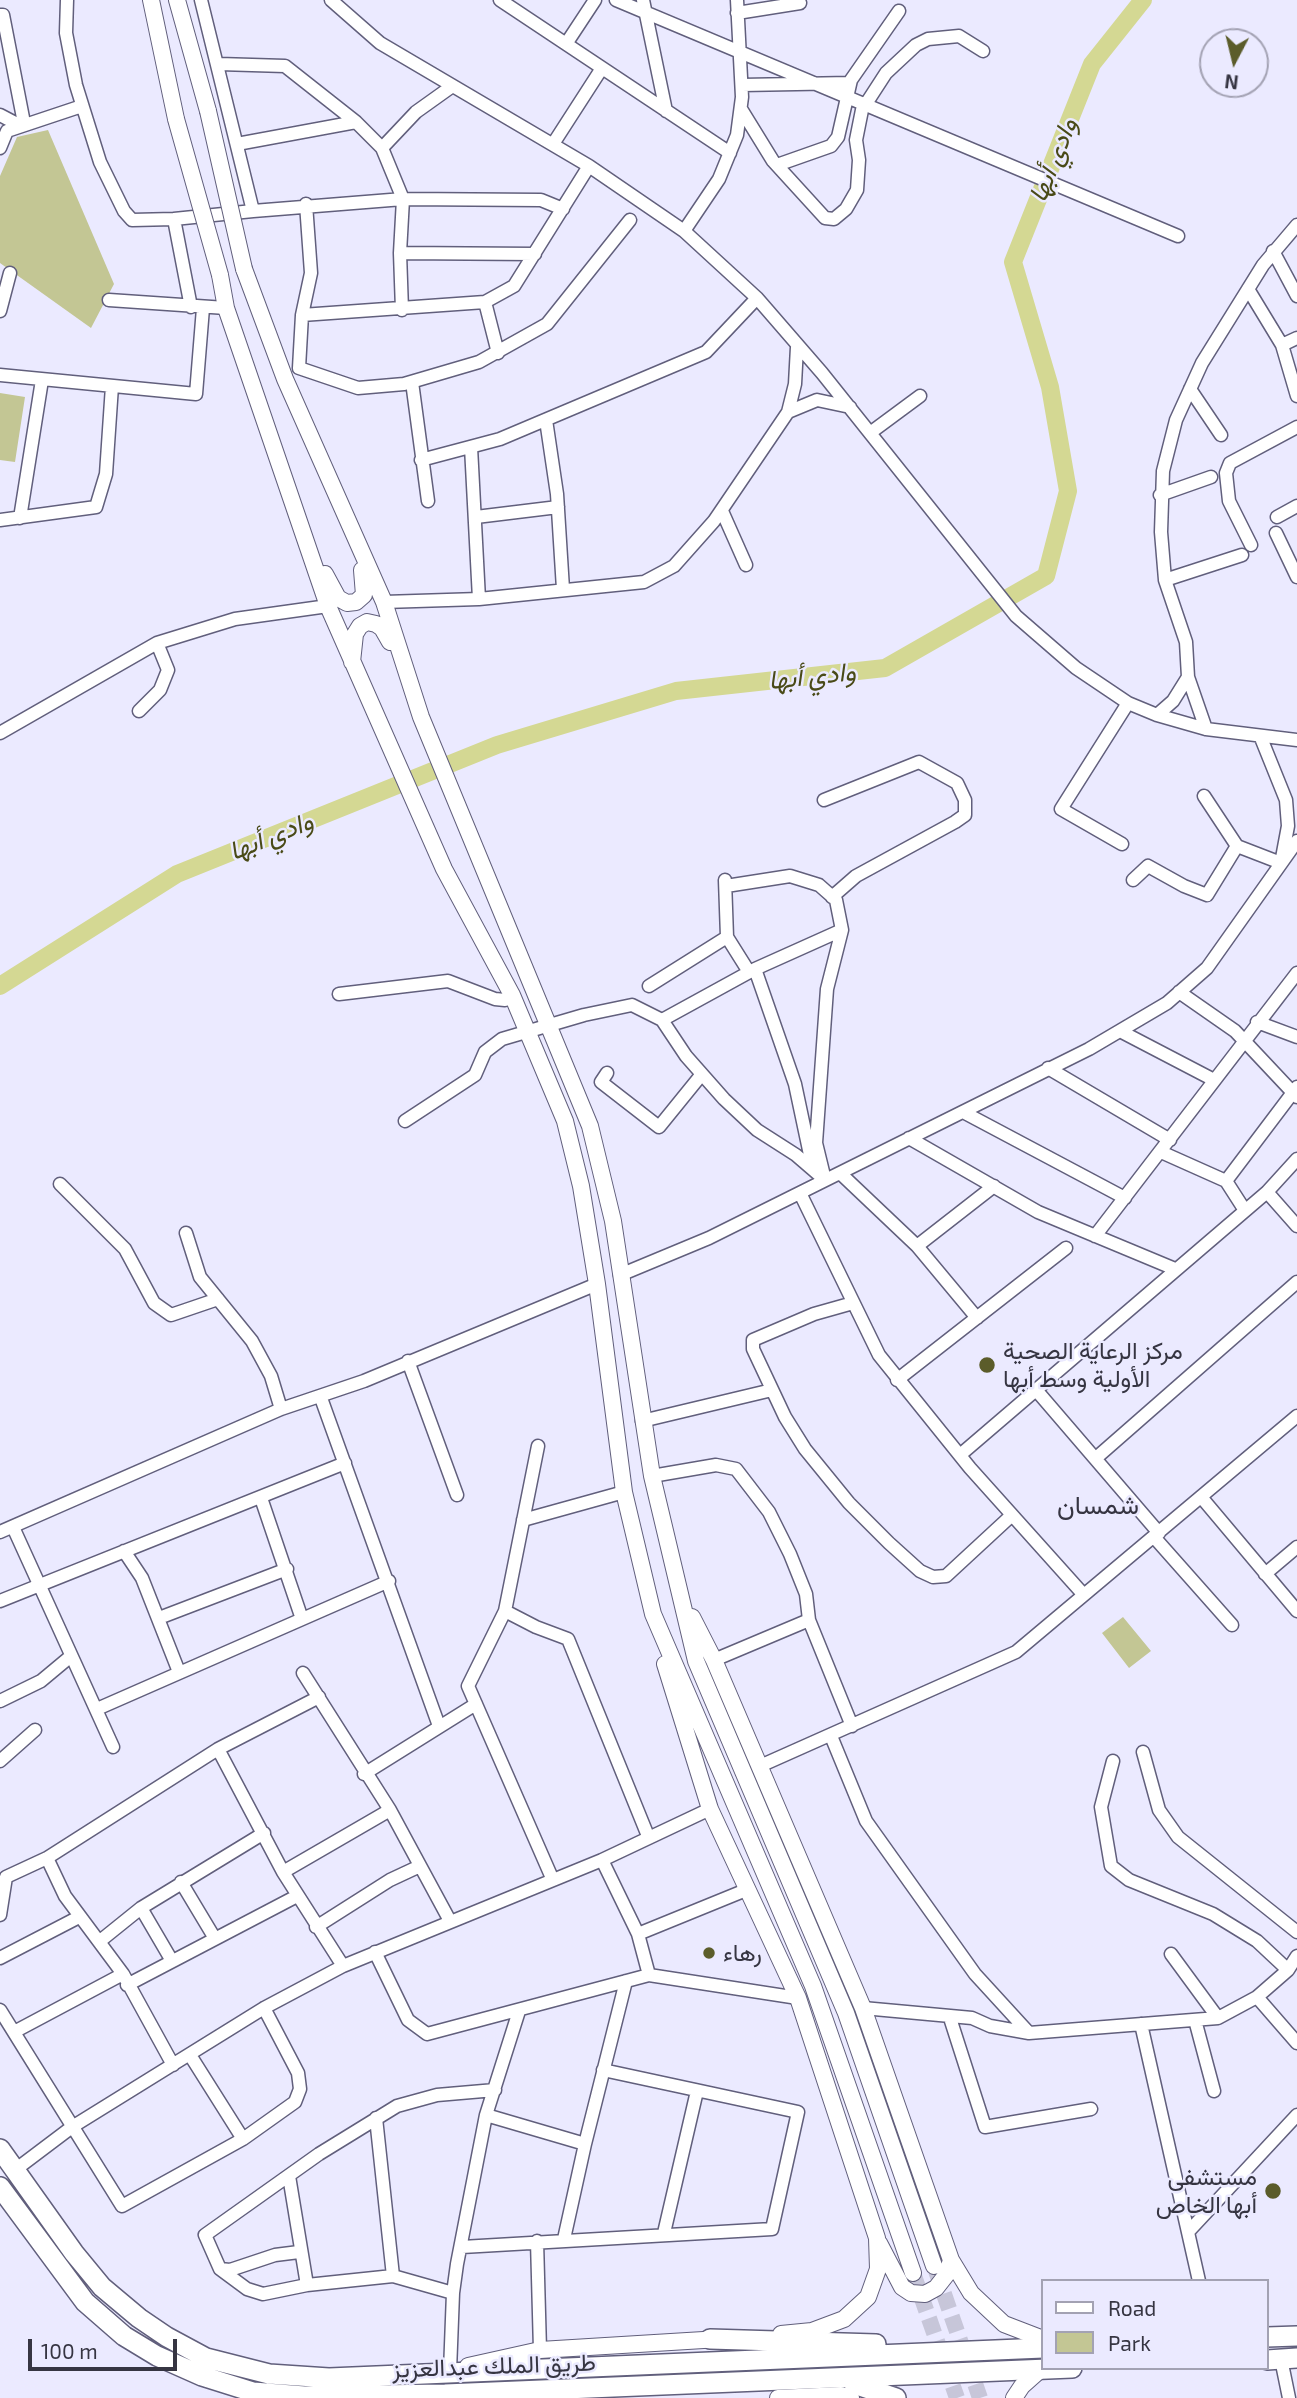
<!DOCTYPE html>
<meta charset="utf-8">
<style>
body{margin:0}
#map{position:relative;width:1297px;height:2398px;overflow:hidden;background:#ebeaff;font-family:"Exo 2",sans-serif}
canvas{display:block}
.legend{position:absolute;left:1041px;top:2279px;width:228px;height:91px;box-sizing:border-box;background:#ebeaff;border:2px solid #a3a2b3;margin:0;padding:9px 12px;list-style:none;font-size:21px;color:#363542}
.legend li{display:flex;align-items:center;gap:14px;height:35px}
.legend b{width:35px;border:2px solid #a3a2b3}
.north{position:absolute;left:1199px;top:28px;width:70px;height:70px;box-sizing:border-box;background:#ebeaff;border:2px solid #a3a2b3;border-radius:50%;rotate:187deg;font-size:19px;font-weight:700;line-height:28px;text-align:center;color:#363542}
.north::after{content:'';display:block;margin:auto;width:24px;height:32px;background:#5b5c2a;clip-path:polygon(50% 0,100% 100%,50% 72%,0 100%)}
.scale{position:absolute;left:28px;top:2339px;width:149px;height:32px;box-sizing:border-box;border:4px solid #363542;border-top:0;padding-left:9px;font-size:21px;line-height:24px;white-space:nowrap;color:#363542;-webkit-text-stroke:5px #ebeaff;paint-order:stroke}
</style>
<div id="map">
<canvas width="1297" height="2398"></canvas>
<ul class="legend">
<li><b style="height:9px;background:#fff"></b>Road</li>
<li><b style="height:19px;background:#c3c694"></b>Park</li>
</ul>
<div class="north">N</div>
<div class="scale">100 m</div>
</div>
<script>
const g = document.querySelector('canvas').getContext('2d');
g.lineJoin = 'round';
function fill(path, color) {
  g.fillStyle = color;
  g.fill(path, 'evenodd');
}
function poly(rows) {
  const path = new Path2D();
  for (const r of rows) {
    path.moveTo(r[0], r[1]);
    for (let i = 2; i < r.length; i += 2) path.lineTo(r[i], r[i + 1]);
  }
  return path;
}
function strokePath(path, color, width, dash) {
  g.strokeStyle = color;
  g.lineWidth = width;
  g.lineCap = dash ? 'butt' : 'round';
  g.setLineDash(dash || []);
  g.stroke(path);
}
function label(font, color, halo, rows, align = 'center') {
  g.font = font + ' "Exo 2",Vazirmatn,sans-serif';
  g.lineWidth = 5;
  g.setLineDash([]);
  g.textBaseline = 'middle';
  g.strokeStyle = halo;
  g.fillStyle = color;
  for (const [text, x, y, turn = 0] of rows) {
    g.save();
    g.translate(x, y);
    g.rotate((+turn || 0) * Math.PI / 180);
    g.textAlign = isNaN(turn) ? turn : align;
    if (halo) g.strokeText(text, 0, 0);
    g.fillText(text, 0, 0);
    g.restore();
  }
}
fill(poly([
 [48,130,114,284,91,328,0,263,0,176,17,137],
 [0,393,25,397,15,462,0,460],
 [1123,1617,1151,1651,1129,1668,1102,1633]
]), '#c3c694');
strokePath(poly([
 [0,986,177,874,497,745,676,691,885,668,1046,576,1068,491,1050,387,1013,262,1092,64,1143,0]
]), '#d4d893', 18);
strokePath(poly([
 [936,2271,980,2398],
 [913,2273,957,2398]
]), '#c7c6d9', 16, [16, 8]);
const minor = poly([
 [67,0,66,33,76,85,100,162,124,211,132,220,174,219,191,307],
 [201,0,253,211,403,199,541,200,563,209],
 [331,0,380,43,589,166,684,231,757,298,822,373,1016,616,1076,668,1128,703,1157,715,1206,729,1297,740],
 [500,0,730,153],
 [616,0,1178,236],
 [643,0,666,111],
 [737,13,800,3],
 [0,15,3,15,24,123],
 [566,44,595,0],
 [219,64,285,66,356,122,382,148,403,199,400,253,402,310],
 [742,85,850,83],
 [741,109,773,161,825,218,834,219,846,209,857,190,859,160,856,140,862,110,886,73,916,45,928,39,959,36,983,51],
 [0,115,19,125],
 [237,144,356,122],
 [553,144,602,68],
 [0,148,7,131,82,106],
 [382,148,416,112,451,87],
 [777,165,831,146,838,137,851,80,899,11],
 [306,204,311,273,302,315,299,368,358,388,404,384,479,362,547,324,630,220],
 [174,219,253,211],
 [684,231,719,179,737,135,742,97,737,0],
 [1273,251,1297,296],
 [400,253,535,254],
 [1248,289,1282,345,1297,396],
 [109,300,226,308],
 [485,302,498,353],
 [0,311,10,273],
 [302,315,485,302,514,286,589,166],
 [1282,345,1297,338],
 [0,375,196,394,203,308],
 [412,382,428,501],
 [1190,389,1221,435],
 [788,412,817,400,850,407],
 [546,420,557,494,563,589],
 [870,433,920,396],
 [471,447,479,599],
 [421,460,500,439,706,352,757,298],
 [1160,495,1211,477],
 [722,511,746,565],
 [476,517,558,507],
 [1277,517,1297,506],
 [20,518,42,380],
 [0,520,96,507,106,474,112,386],
 [1276,533,1297,577],
 [1251,545,1229,501,1226,473,1230,463,1297,427],
 [1165,580,1242,555],
 [384,602,479,599,644,582,674,566,714,521,788,412,795,384,797,347],
 [1188,677,1186,642,1165,580,1161,532,1163,471,1176,420,1202,363,1263,265,1297,225],
 [139,711,160,690,168,670,157,643],
 [1157,715,1173,701,1188,677,1206,729],
 [0,733,157,643,235,619,328,606],
 [1261,738,1286,800,1288,826,1282,858],
 [1204,796,1237,846,1281,863],
 [824,800,919,762,957,783,965,800,965,815,955,822,856,876,832,897],
 [1122,844,1061,809,1128,703],
 [725,880,727,937,749,972],
 [1133,880,1148,866,1184,886,1207,895,1237,846],
 [726,886,790,876,819,885,836,900,842,930,827,989,816,1143,825,1180],
 [755,969,795,1084,813,1169],
 [649,986,727,937],
 [1179,992,1235,1031,1297,1097],
 [339,994,448,981,495,999,505,1000,512,995],
 [662,1020,755,969,842,930],
 [1257,1022,1297,1037],
 [1120,1031,1214,1080],
 [1048,1068,1170,1140],
 [607,1073,601,1082,659,1127,702,1074],
 [963,1112,1125,1198],
 [405,1121,475,1075,485,1052,502,1039,584,1015,632,1005,662,1020,686,1056,724,1099,757,1130,796,1155,825,1180],
 [909,1138,1038,1212,1175,1269],
 [1161,1152,1226,1181,1244,1209],
 [840,1173,917,1246,977,1318],
 [1226,1181,1297,1087],
 [60,1184,125,1249,154,1303,171,1315,218,1299],
 [1267,1192,1297,1226],
 [800,1193,879,1355,970,1468,1083,1594],
 [186,1233,200,1277,252,1341,271,1376,281,1409],
 [1095,1236,1297,973],
 [917,1246,994,1186],
 [620,1275,709,1238,1089,1049,1167,1003,1207,968,1297,841],
 [853,1303,814,1314,753,1340,753,1349,785,1417,805,1449,849,1503,889,1543,920,1571,933,1577,946,1576,1012,1515],
 [408,1361,457,1495],
 [897,1380,1066,1248],
 [1037,1391,1159,1533],
 [321,1398,439,1726],
 [642,1421,772,1390],
 [538,1446,505,1611,468,1686,552,1878],
 [960,1455,1267,1192,1297,1159],
 [1096,1458,1297,1282],
 [652,1476,716,1465,736,1469,769,1512,790,1554,806,1594,809,1620,714,1660],
 [261,1498,302,1619],
 [1202,1498,1297,1611],
 [523,1520,624,1492],
 [13,1527,113,1747],
 [0,1532,281,1409,364,1381,597,1284],
 [1154,1537,1232,1625],
 [124,1551,142,1578,179,1672],
 [1265,1574,1297,1547],
 [0,1601,345,1463],
 [505,1611,536,1627,568,1639,648,1836],
 [159,1618,287,1569],
 [809,1620,852,1726],
 [303,1673,390,1810,450,1921],
 [0,1701,41,1681,71,1656],
 [97,1709,389,1581],
 [831,1736,866,1821,975,1974,1029,2033],
 [218,1749,283,1872,343,1966],
 [1143,1752,1159,1810,1178,1837,1297,1932],
 [0,1761,35,1730],
 [1113,1761,1101,1807,1111,1866,1129,1880,1213,1914,1257,1941,1288,1970],
 [760,1766,1016,1652,1297,1416],
 [364,1774,476,1704],
 [47,1858,65,1896,123,1974,173,2065],
 [602,1860,638,1934,649,1975],
 [283,1872,390,1810],
 [181,1882,214,1937],
 [141,1908,172,1961],
 [0,1915,6,1877,47,1858,218,1749,319,1697],
 [316,1927,390,1880,420,1866],
 [638,1934,746,1890],
 [100,1941,141,1908,264,1833],
 [375,1952,408,2020,427,2034,649,1975,798,1998],
 [1171,1954,1218,2018],
 [0,1958,79,1917],
 [127,1985,297,1896],
 [1257,1997,1297,2043],
 [863,2008,972,2018,990,2026,1029,2033,1218,2018,1257,1997,1288,1970,1297,1956],
 [0,2010,122,2206,243,2139,295,2102,300,2089,298,2073,264,2008],
 [950,2018,985,2127,1091,2109],
 [1195,2020,1214,2091],
 [1141,2024,1199,2281],
 [14,2032,123,1974],
 [190,2055,243,2139],
 [486,2115,585,2144],
 [376,2118,393,2276],
 [15,2170,72,2127,264,2008,343,1966,602,1860,710,1809],
 [289,2176,307,2285],
 [1189,2231,1297,2115],
 [664,2233,697,2091],
 [564,2239,585,2144,626,1981],
 [537,2241,540,2350],
 [462,2247,772,2229,798,2112,603,2070],
 [220,2269,230,2270,275,2255,299,2252],
 [453,2293,393,2276,307,2285,263,2294,247,2289,220,2269,205,2235,319,2154,397,2106,437,2095,495,2090],
 [1281,2359,1289,2398],
 [450,2371,453,2293,457,2264,486,2115,519,2011]
]);
const major = poly([
 [151,0,176,119],
 [177,0,208,111],
 [244,269,285,379,384,602,421,717,590,1126,613,1221,652,1476,696,1661,846,2013,934,2266],
 [220,275,226,308,328,606,444,869,512,995,565,1121,581,1186,597,1284,624,1492,653,1614,813,1986,913,2273],
 [325,574,338,598,347,603,356,602,364,595,362,570],
 [352,662,355,634,360,626,367,622,376,624,382,628,390,642],
 [692,1617,714,1660,863,2008,951,2260,971,2293,1004,2324,1043,2339],
 [665,1664,710,1809,798,1998,877,2238,878,2269,868,2297,844,2319,812,2331,781,2334],
 [879,2243,902,2287,911,2293,925,2294,936,2288,947,2274,951,2260],
 [468,2366,540,2350,720,2339],
 [778,2398,841,2395,851,2398],
 [1014,2398,1022,2386,1040,2370]
]);
const highway = poly([
 [0,2149,74,2253,102,2287,139,2318,167,2337,206,2358,269,2374,329,2378,1043,2348],
 [0,2187,85,2302,124,2336,157,2356,202,2376,253,2392,304,2396,445,2394,1072,2368],
 [1267,2337,1297,2336],
 [710,2339,876,2344],
 [1267,2360,1297,2358],
 [854,2384,896,2398]
]);
strokePath(minor, '#615f7c', 15);
strokePath(major, '#615f7c', 18);
strokePath(highway, '#615f7c', 22);
strokePath(minor, '#fff', 12);
strokePath(major, '#fff', 16);
strokePath(highway, '#fff', 19);
const majorBridge = poly([
 [208,111,244,269],
 [176,119,220,275]
]);
strokePath(majorBridge, '#615f7c', 18, []);
strokePath(majorBridge, '#fff', 16);
for (const [x, y, r, color] of [
 [987,1365,9,"#5b5c2a"],
 [709,1953,7,"#5b5c2a"],
 [1273,2191,9,"#5b5c2a"]
]) {
  const dot = new Path2D();
  dot.arc(x, y, r, 0, 2 * Math.PI);
  g.fillStyle = color;
  g.fill(dot);
  strokePath(dot, '#ebeaff', 2.5);
}
label('24px', '#363542', '#ebeaff', [
 ["مركز الرعاية الصحية",1003,1351],
 ["الأولية وسط أبها",1003,1379],
 ["رهاء",723,1953],
 ["مستشفى",1257,2177,"right"],
 ["أبها الخاص",1257,2205,"right"]
], 'left');
label('24px', '#363542', '#ebeaff', [
 ["طريق الملك عبدالعزيز",494,2366,-2]
]);
label('italic 26px', '#494a17', '#ebeaff', [
 ["وادي أبها",1053,160,-68],
 ["وادي أبها",812,676,-6],
 ["وادي أبها",271,836,-22]
]);
label('26px', '#363542', '#ebeaff', [
 ["شمسان",1098,1505]
]);
</script>
